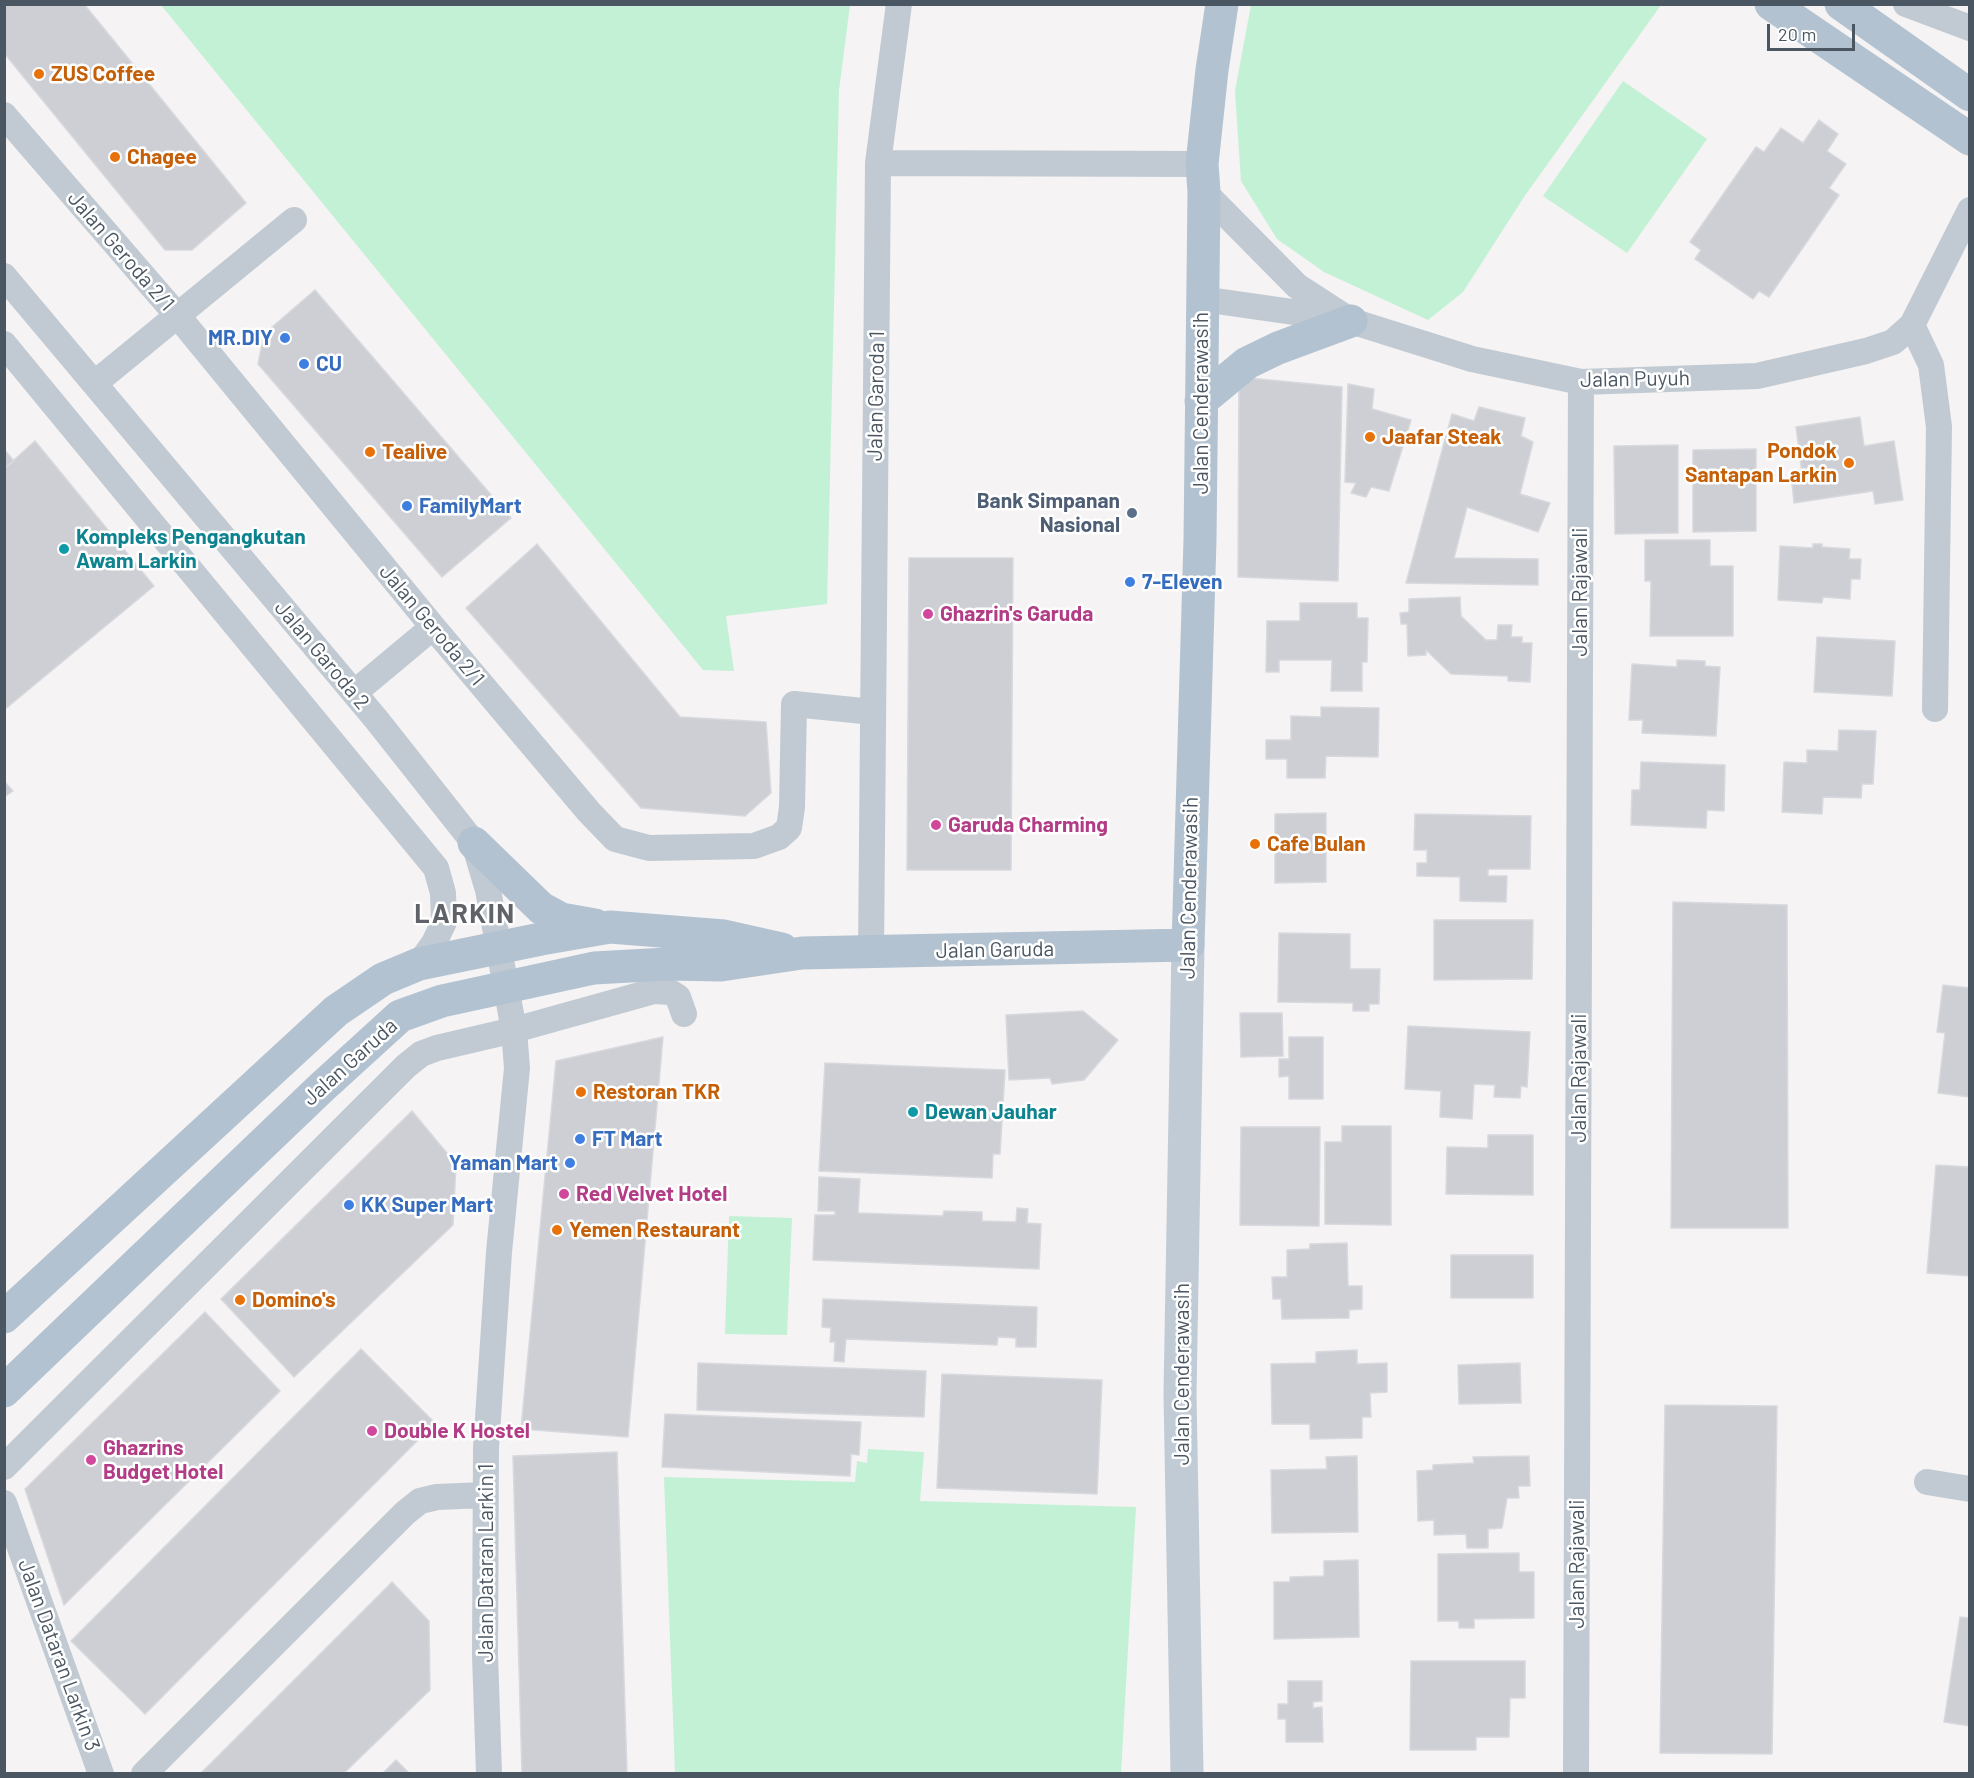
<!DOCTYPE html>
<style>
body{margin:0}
#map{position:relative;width:1974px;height:1778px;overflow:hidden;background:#f5f3f3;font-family:Barlow,sans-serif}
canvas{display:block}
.frame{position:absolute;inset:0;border:6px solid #4a5661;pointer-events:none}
.scale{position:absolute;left:1767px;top:24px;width:88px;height:27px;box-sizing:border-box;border:3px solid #4a5661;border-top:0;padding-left:8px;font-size:18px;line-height:21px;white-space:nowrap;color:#4a5661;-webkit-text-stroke:4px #fff;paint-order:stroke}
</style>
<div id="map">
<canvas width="1974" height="1778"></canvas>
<div class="frame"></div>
<div class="scale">20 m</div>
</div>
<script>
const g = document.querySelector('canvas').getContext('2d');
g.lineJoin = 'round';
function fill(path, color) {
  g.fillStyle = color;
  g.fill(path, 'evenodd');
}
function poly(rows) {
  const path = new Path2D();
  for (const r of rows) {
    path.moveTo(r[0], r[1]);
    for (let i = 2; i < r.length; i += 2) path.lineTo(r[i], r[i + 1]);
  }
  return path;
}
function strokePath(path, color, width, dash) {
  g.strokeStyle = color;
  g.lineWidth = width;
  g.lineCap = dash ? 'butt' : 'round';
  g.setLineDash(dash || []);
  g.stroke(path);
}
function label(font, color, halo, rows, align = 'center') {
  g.font = font + ' Barlow,sans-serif';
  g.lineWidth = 5;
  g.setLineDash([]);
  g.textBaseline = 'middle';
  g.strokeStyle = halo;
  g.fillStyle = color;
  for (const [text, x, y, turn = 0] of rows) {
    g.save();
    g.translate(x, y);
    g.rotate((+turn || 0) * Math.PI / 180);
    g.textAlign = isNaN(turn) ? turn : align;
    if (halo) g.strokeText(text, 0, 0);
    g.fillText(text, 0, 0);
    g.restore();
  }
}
fill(poly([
 [161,5,850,5,839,90,827,604,726,616,734,671,703,670],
 [1251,5,1251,4,1661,5,1524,197,1463,292,1428,320,1324,272,1277,239,1241,181,1235,91],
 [1623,81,1707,139,1627,253,1543,196],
 [729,1216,792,1218,787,1335,725,1334],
 [868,1449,924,1452,920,1501,1136,1507,1121,1773,675,1773,664,1477,855,1482,857,1461,867,1463]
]), '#c3f1d5');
const building = poly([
 [4,4,84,4,246,203,192,250,165,250,4,53,4,4],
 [1819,120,1838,134,1827,151,1846,164,1829,188,1839,195,1769,297,1759,291,1753,299,1695,259,1701,250,1690,242,1756,147,1764,152,1781,128,1803,143,1819,120],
 [315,290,511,518,442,577,258,364,264,334,315,290],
 [1239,377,1342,387,1338,581,1238,577,1239,377],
 [1348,384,1374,389,1372,409,1411,420,1389,491,1371,487,1366,497,1351,493,1356,483,1345,482,1348,384],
 [1479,407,1525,418,1521,436,1533,442,1520,494,1550,503,1538,532,1467,507,1454,558,1538,559,1538,585,1406,583,1452,414,1474,421,1479,407],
 [1860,417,1864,446,1894,441,1903,500,1875,504,1873,491,1794,503,1792,483,1803,481,1796,427,1860,417],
 [35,441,154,586,4,710,4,469,35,441],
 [1678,445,1678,533,1615,534,1614,446,1678,445],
 [4,449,14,461,4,469,4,449],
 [1756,449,1756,531,1693,532,1693,450,1756,449],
 [1645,540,1710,540,1710,566,1733,566,1733,636,1650,636,1651,581,1645,581,1645,540],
 [537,544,680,717,766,722,771,793,745,816,641,808,466,608,537,544],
 [1813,544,1822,544,1822,547,1850,549,1849,559,1861,559,1860,579,1851,579,1850,599,1823,597,1822,603,1778,600,1780,546,1813,548,1813,544],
 [909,558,1013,558,1011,870,907,870,909,558],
 [1460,597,1461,616,1486,640,1497,640,1498,625,1512,625,1511,637,1522,637,1522,643,1532,643,1530,682,1508,681,1508,676,1451,674,1426,650,1426,655,1408,656,1407,624,1401,624,1400,613,1409,612,1409,599,1460,597],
 [1300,603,1357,603,1357,618,1368,618,1367,662,1362,662,1362,691,1331,691,1332,660,1279,660,1279,672,1266,672,1267,621,1300,621,1300,603],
 [1817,637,1895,641,1892,696,1814,692,1817,637],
 [1677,660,1705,661,1705,666,1720,667,1716,736,1642,733,1643,720,1629,720,1632,664,1677,667,1677,660],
 [1321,707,1379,708,1378,757,1326,756,1325,778,1287,778,1287,759,1266,759,1266,740,1291,740,1291,716,1321,717,1321,707],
 [1839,730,1876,731,1873,784,1862,784,1861,798,1823,797,1822,814,1782,812,1784,762,1807,763,1807,750,1838,751,1839,730],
 [1641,762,1725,765,1724,811,1707,810,1706,828,1631,825,1632,790,1640,790,1641,762],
 [4,781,13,791,4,797,4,781],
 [1326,813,1326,882,1275,883,1275,814,1326,813],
 [1415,814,1531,816,1530,869,1488,869,1488,876,1507,876,1506,902,1460,901,1460,877,1417,876,1417,863,1427,863,1427,850,1414,850,1415,814],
 [1673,902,1787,905,1788,1228,1671,1228,1673,902],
 [1434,920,1533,920,1532,979,1434,980,1434,920],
 [1279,933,1350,934,1350,969,1380,969,1379,1004,1369,1004,1369,1011,1353,1011,1353,1003,1278,1002,1279,933],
 [1943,985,1970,988,1970,1097,1938,1093,1945,1033,1937,1032,1943,985],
 [1083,1011,1118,1040,1084,1080,1052,1084,1050,1078,1009,1080,1006,1015,1083,1011],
 [1240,1013,1282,1013,1283,1056,1241,1057,1240,1013],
 [1408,1026,1530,1032,1527,1087,1521,1086,1520,1098,1494,1097,1495,1085,1474,1084,1472,1119,1440,1117,1441,1091,1405,1089,1408,1026],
 [663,1037,628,1437,521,1429,556,1061,663,1037],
 [1289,1037,1323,1037,1323,1099,1289,1099,1289,1076,1279,1077,1279,1059,1289,1059,1289,1037],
 [825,1063,1005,1070,1000,1154,993,1154,992,1178,819,1171,825,1063],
 [412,1111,456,1164,453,1225,294,1377,221,1299,412,1111],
 [1342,1126,1391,1126,1391,1225,1325,1224,1325,1142,1342,1142,1342,1126],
 [1241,1127,1320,1127,1319,1226,1240,1225,1241,1127],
 [1488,1135,1533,1135,1533,1195,1446,1194,1447,1147,1488,1148,1488,1135],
 [1936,1165,1970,1167,1970,1276,1927,1273,1936,1165],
 [819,1177,860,1179,858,1213,943,1216,944,1211,982,1212,982,1221,1016,1222,1017,1208,1028,1209,1027,1223,1041,1224,1039,1269,813,1260,815,1215,835,1215,835,1211,818,1211,819,1177],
 [1347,1243,1348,1286,1362,1286,1362,1309,1349,1310,1349,1318,1282,1319,1281,1299,1273,1299,1272,1277,1287,1277,1287,1250,1310,1249,1310,1244,1347,1243],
 [1451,1255,1533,1255,1533,1298,1451,1298,1451,1255],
 [823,1299,1037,1307,1036,1347,1016,1347,1016,1338,998,1337,997,1345,846,1339,844,1362,834,1361,835,1342,830,1342,831,1328,822,1327,823,1299],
 [205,1312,280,1391,64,1605,25,1489,205,1312],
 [361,1349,435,1423,145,1714,71,1641,361,1349],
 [1357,1350,1357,1364,1387,1363,1387,1392,1370,1393,1371,1417,1362,1417,1362,1438,1310,1439,1310,1424,1272,1424,1271,1364,1316,1363,1316,1352,1357,1350],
 [698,1363,926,1371,924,1417,697,1410,698,1363],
 [1520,1363,1521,1403,1459,1404,1458,1365,1520,1363],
 [942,1374,1102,1380,1097,1494,937,1488,942,1374],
 [1665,1405,1777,1406,1772,1754,1660,1753,1665,1405],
 [665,1414,861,1422,859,1455,851,1454,850,1476,662,1467,665,1414],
 [617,1452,627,1774,522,1774,513,1456,617,1452],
 [1357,1456,1358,1532,1272,1533,1271,1470,1327,1469,1326,1457,1357,1456],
 [1529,1456,1530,1486,1518,1486,1519,1498,1507,1498,1502,1528,1488,1529,1488,1548,1467,1548,1466,1534,1434,1535,1434,1520,1418,1521,1417,1471,1433,1470,1433,1465,1474,1463,1473,1457,1529,1456],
 [1519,1553,1519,1572,1534,1572,1534,1618,1474,1619,1474,1628,1459,1628,1459,1621,1438,1621,1438,1554,1519,1553],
 [1358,1560,1359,1637,1274,1639,1274,1582,1290,1582,1290,1577,1324,1576,1324,1561,1358,1560],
 [392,1582,429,1621,430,1690,343,1774,200,1774,392,1582],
 [1960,1617,1970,1618,1970,1726,1944,1722,1960,1617],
 [1411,1661,1525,1661,1525,1698,1510,1698,1509,1737,1476,1737,1476,1750,1410,1750,1411,1661],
 [1288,1681,1322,1681,1322,1701,1313,1702,1313,1708,1322,1707,1323,1742,1286,1742,1286,1719,1278,1719,1278,1704,1288,1704,1288,1681],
 [396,1760,410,1774,382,1774,396,1760]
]);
fill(building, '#cdcfd5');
strokePath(building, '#d7d9de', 1.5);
strokePath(poly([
 [1906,4,1970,28],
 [4,115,177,315,433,627,589,812,615,839,649,848,754,846,779,837,789,828,792,807,794,704,873,712],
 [878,163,1202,164],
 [1204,192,1297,286,1351,321,1472,359,1581,382,1757,376,1866,351,1893,342,1912,325,1970,210],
 [4,276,376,719,474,843,488,890,514,1030,517,1068,499,1252,486,1448,485,1655,489,1774],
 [1202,299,1342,319],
 [1912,325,1931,365,1939,427,1935,709],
 [4,344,436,868,443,893,444,922,434,943,419,964],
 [95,383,294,220],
 [354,693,433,627],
 [871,953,878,163,899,4],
 [4,1467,406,1066,421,1054,437,1048,514,1030,654,991,670,992,678,997,684,1014],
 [1927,1482,1970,1489],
 [4,1503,101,1774],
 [144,1774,405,1513,420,1501,437,1497,485,1495],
 [1576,1774,1581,382]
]), '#c1cad2', 26);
strokePath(poly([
 [1187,1774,1180,1394,1188,945]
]), '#c1cbd6', 33);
strokePath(poly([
 [1771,4,1970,139],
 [1841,4,1970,95],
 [1201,401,1247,363,1278,348,1351,321],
 [474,843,541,908,561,919,595,925],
 [4,1317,336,1011,383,979,419,964,541,939,610,927,724,936,782,949],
 [4,1391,321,1088,400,1016,442,1001,594,968,667,964,721,965,802,953,1188,945,1200,540,1204,192,1202,164,1212,70,1222,4]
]), '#b3c2d1', 33);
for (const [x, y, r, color] of [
 [39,74,6,"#e8710a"],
 [115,157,6,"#e8710a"],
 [285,338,6,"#3f7fe0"],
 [304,364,6,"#3f7fe0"],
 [1370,437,6,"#e8710a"],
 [370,452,6,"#e8710a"],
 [1849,463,6,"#e8710a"],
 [407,506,6,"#3f7fe0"],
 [1132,513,6,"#5c6f8a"],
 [64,549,6,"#0f9aa8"],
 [1130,582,6,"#3f7fe0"],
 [928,614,6,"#d1479c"],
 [936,825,6,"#d1479c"],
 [1255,844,6,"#e8710a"],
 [581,1092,6,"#e8710a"],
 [913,1112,6,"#0f9aa8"],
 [580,1139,6,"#3f7fe0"],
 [570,1163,6,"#3f7fe0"],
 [564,1194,6,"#d1479c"],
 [349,1205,6,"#3f7fe0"],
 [557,1230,6,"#e8710a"],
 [240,1300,6,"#e8710a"],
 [372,1431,6,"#d1479c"],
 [91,1460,6,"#d1479c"]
]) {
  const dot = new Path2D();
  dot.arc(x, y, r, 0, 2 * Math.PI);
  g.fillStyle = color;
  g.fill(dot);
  strokePath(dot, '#fff', 2);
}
label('bold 21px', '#c56008', '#fff', [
 ["ZUS Coffee",51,74],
 ["Chagee",127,157],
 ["Jaafar Steak",1382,437],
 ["Pondok",1837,451,"right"],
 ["Santapan Larkin",1837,475,"right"],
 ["Tealive",382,452],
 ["Cafe Bulan",1267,844],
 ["Restoran TKR",593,1092],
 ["Yemen Restaurant",569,1230],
 ["Domino's",252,1300]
], 'left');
label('21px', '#4a5661', '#fff', [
 ["Jalan Geroda 2/1",121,251,49],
 ["Jalan Puyuh",1635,379,-1],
 ["Jalan Garoda 1",876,396,-89],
 ["Jalan Cenderawasih",1201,403,-90],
 ["Jalan Rajawali",1580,592,-90],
 ["Jalan Geroda 2/1",432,625,50],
 ["Jalan Garoda 2",322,655,50],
 ["Jalan Cenderawasih",1189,888,-89],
 ["Jalan Garuda",995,950,-1],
 ["Jalan Garuda",350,1062,-42],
 ["Jalan Rajawali",1579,1078,-90],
 ["Jalan Cenderawasih",1182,1374,-90],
 ["Jalan Dataran Larkin 1",486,1563,-90],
 ["Jalan Rajawali",1577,1564,-90],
 ["Jalan Dataran Larkin 3",59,1655,70]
]);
label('bold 21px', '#366cbe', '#fff', [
 ["MR.DIY",273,338,"right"],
 ["CU",316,364],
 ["FamilyMart",419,506],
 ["7-Eleven",1142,582],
 ["FT Mart",592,1139],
 ["Yaman Mart",558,1163,"right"],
 ["KK Super Mart",361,1205]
], 'left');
label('bold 21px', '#4e5e75', '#fff', [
 ["Bank Simpanan",1120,501],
 ["Nasional",1120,525]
], 'right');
label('bold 21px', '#0d838f', '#fff', [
 ["Kompleks Pengangkutan",76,537],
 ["Awam Larkin",76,561],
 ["Dewan Jauhar",925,1112]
], 'left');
label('bold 21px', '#b23c85', '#fff', [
 ["Ghazrin's Garuda",940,614],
 ["Garuda Charming",948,825],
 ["Red Velvet Hotel",576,1194],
 ["Double K Hostel",384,1431],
 ["Ghazrins",103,1448],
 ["Budget Hotel",103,1472]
], 'left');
g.letterSpacing = '1.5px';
label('bold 27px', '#5f6368', '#fff', [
 ["LARKIN",465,914]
]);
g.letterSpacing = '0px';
</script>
